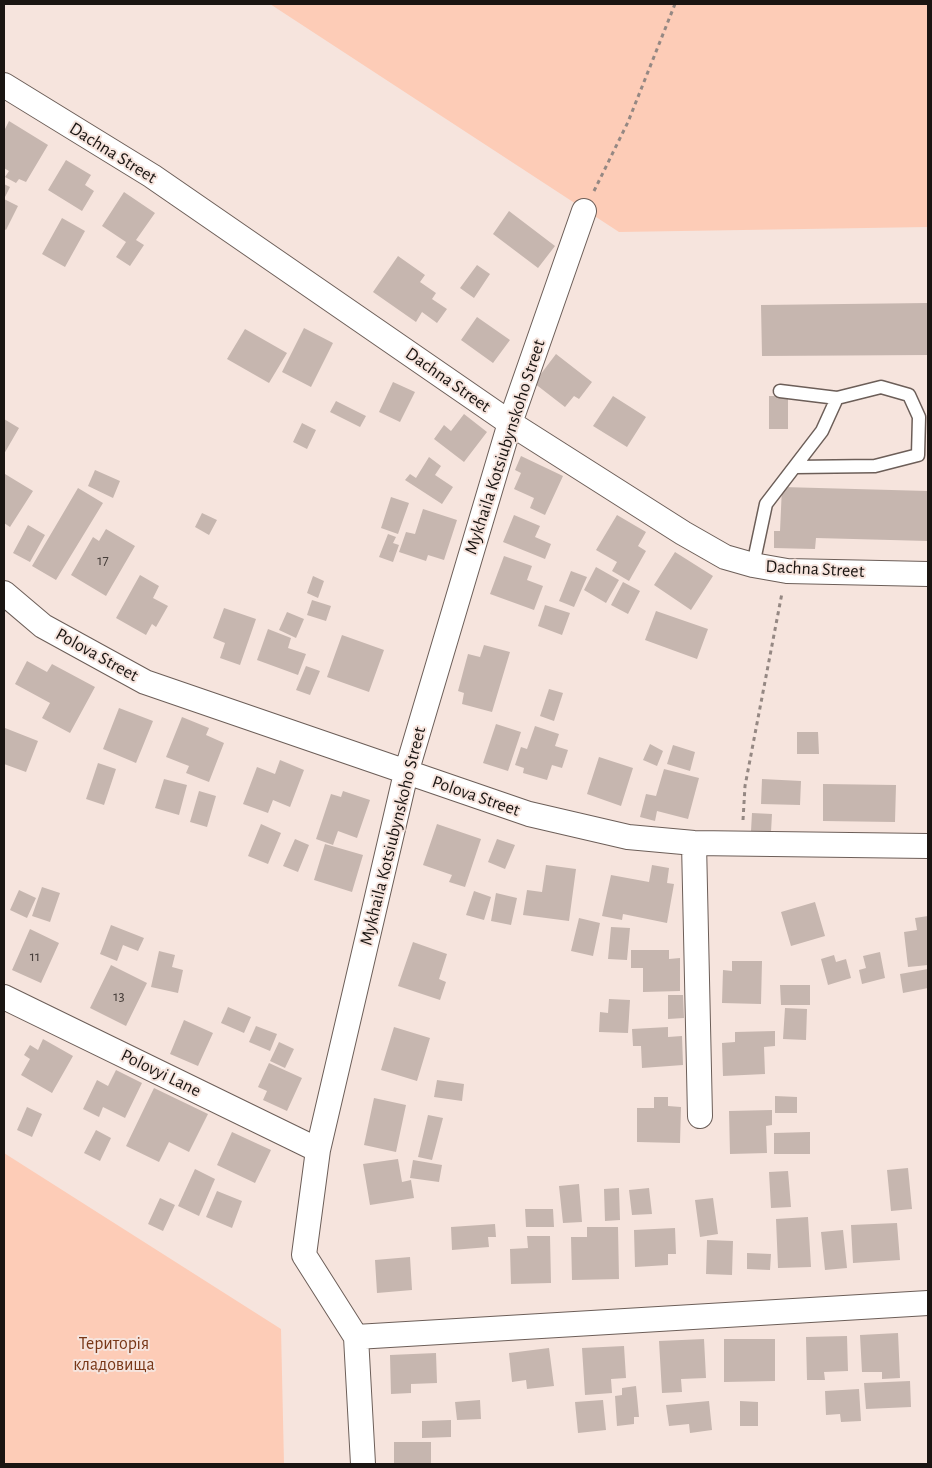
<!DOCTYPE html>
<meta charset="utf-8">
<style>
body{margin:0}
#map{position:relative;width:932px;height:1468px;overflow:hidden;background:#f6e4dd;font-family:"Alegreya Sans",sans-serif}
canvas{display:block}
.frame{position:absolute;inset:0;border:5px solid #1a1512;pointer-events:none}
</style>
<div id="map">
<canvas width="932" height="1468"></canvas>
<div class="frame"></div>
</div>
<script>
const g = document.querySelector('canvas').getContext('2d');
g.lineJoin = 'round';
function fill(path, color) {
  g.fillStyle = color;
  g.fill(path, 'evenodd');
}
function poly(rows) {
  const path = new Path2D();
  for (const r of rows) {
    path.moveTo(r[0], r[1]);
    for (let i = 2; i < r.length; i += 2) path.lineTo(r[i], r[i + 1]);
  }
  return path;
}
function strokePath(path, color, width, dash) {
  g.strokeStyle = color;
  g.lineWidth = width;
  g.lineCap = dash ? 'butt' : 'round';
  g.setLineDash(dash || []);
  g.stroke(path);
}
function label(font, color, halo, rows, align = 'center') {
  g.font = font + ' "Alegreya Sans",sans-serif';
  g.lineWidth = 4;
  g.setLineDash([]);
  g.textBaseline = 'middle';
  g.strokeStyle = halo;
  g.fillStyle = color;
  for (const [text, x, y, turn = 0] of rows) {
    g.save();
    g.translate(x, y);
    g.rotate((+turn || 0) * Math.PI / 180);
    g.textAlign = isNaN(turn) ? turn : align;
    if (halo) g.strokeText(text, 0, 0);
    g.fillText(text, 0, 0);
    g.restore();
  }
}
fill(poly([
 [270,4,928,4,928,227,619,232],
 [4,1153,281,1329,284,1464,4,1464]
]), '#fdccb7');
fill(poly([
 [9,121,48,145,26,182,19,179,16,183,5,177,9,171,4,168,4,131],
 [66,160,91,175,85,185,94,191,82,211,48,190],
 [4,184,10,187,4,199,18,206,6,230,4,229],
 [124,192,155,213,136,240,144,245,130,266,116,257,126,242,102,226],
 [509,211,555,246,538,268,493,234],
 [62,218,85,231,65,267,42,254],
 [398,256,425,275,420,282,436,293,432,299,447,309,437,323,422,312,416,322,373,292],
 [477,265,490,274,474,298,460,288],
 [928,303,928,355,762,356,761,305],
 [477,317,510,340,493,363,461,340],
 [304,328,333,343,311,387,282,372],
 [245,329,287,353,269,383,227,359],
 [556,354,592,382,579,399,574,396,565,407,534,383],
 [393,382,415,392,400,422,379,412],
 [613,396,646,417,627,447,593,426],
 [769,396,788,396,788,429,769,429],
 [336,401,366,416,360,427,330,412],
 [464,414,487,432,464,462,434,439,444,425,451,431],
 [4,419,19,428,4,454],
 [302,423,316,430,307,449,293,442],
 [521,456,563,476,545,515,530,508,534,498,514,489,521,473,515,470],
 [429,457,441,466,435,475,453,487,442,504,405,480,410,474,416,478],
 [95,470,120,481,113,498,88,486],
 [5,474,33,491,10,527,4,523,4,476],
 [782,487,928,491,928,541,816,538,815,549,774,548,774,531,780,531],
 [78,488,103,503,56,580,32,566],
 [391,497,409,503,398,534,381,528],
 [423,509,457,520,444,560,428,555,426,561,399,552,406,532,415,534],
 [202,513,217,520,209,535,195,527],
 [514,515,540,526,535,537,551,544,545,559,503,542],
 [617,515,646,532,638,546,646,551,629,581,612,571,617,562,596,550],
 [28,525,45,535,30,562,13,553],
 [106,529,135,546,106,596,71,575,93,537,99,541],
 [388,534,396,537,393,543,399,545,393,562,379,557],
 [675,552,713,576,691,610,654,585],
 [504,556,532,566,527,580,543,586,534,610,490,594],
 [596,567,619,580,606,603,584,590],
 [571,571,587,577,574,607,559,601],
 [140,575,159,586,153,598,168,606,156,627,152,624,146,635,116,618],
 [313,576,324,581,318,598,307,593],
 [623,582,640,591,628,614,611,605],
 [312,600,331,606,326,621,307,615],
 [545,605,570,613,562,635,538,626],
 [224,608,256,619,240,665,220,658,225,643,213,638],
 [656,611,708,629,697,659,645,640],
 [287,612,304,619,296,638,279,630],
 [268,629,291,638,288,648,306,654,298,675,257,660],
 [342,635,384,650,369,692,327,677],
 [484,645,510,652,492,712,462,704,464,693,458,691,468,654,480,657],
 [27,661,47,672,52,664,95,687,70,733,42,718,50,703,15,684],
 [306,666,320,671,310,695,296,690],
 [549,689,563,693,554,721,540,716],
 [119,708,153,721,136,763,103,749],
 [182,717,209,728,206,735,224,743,209,782,186,773,189,766,166,757],
 [496,724,521,732,508,771,483,763],
 [535,726,559,734,555,746,568,750,562,768,552,765,547,780,523,773,524,768,515,765,521,747,527,749],
 [5,728,38,741,26,772,4,764],
 [797,732,818,732,819,754,797,754],
 [650,744,663,751,657,766,643,760],
 [673,745,695,752,690,771,667,764],
 [599,757,633,768,621,806,587,794],
 [280,760,304,770,290,807,273,800,268,813,243,804,257,767,275,774],
 [98,763,116,769,104,805,86,799],
 [664,769,699,778,688,819,657,811,655,821,640,817,646,794,656,796],
 [164,779,187,785,179,815,155,808],
 [762,779,801,781,800,805,761,804],
 [823,784,896,785,895,822,823,821],
 [199,791,216,796,207,827,190,822],
 [343,791,370,800,357,838,338,831,333,845,316,839,331,794,341,797],
 [752,813,772,814,771,832,751,831],
 [261,824,281,833,268,864,248,856],
 [437,824,481,839,465,887,449,882,452,875,423,865],
 [295,839,309,845,298,872,283,866],
 [497,839,515,845,505,869,488,862],
 [325,844,363,855,352,892,314,880],
 [546,865,576,869,569,921,523,915,527,890,542,892],
 [652,865,669,868,667,883,674,884,667,923,623,914,622,920,602,916,611,875,649,882],
 [42,887,60,893,50,922,32,916],
 [19,890,36,898,27,918,10,910],
 [474,891,491,897,484,920,466,915],
 [496,893,517,898,511,925,491,921],
 [815,902,825,936,791,946,781,912],
 [928,916,928,965,908,967,904,932,917,930,915,918],
 [579,918,600,923,593,956,571,951],
 [111,925,144,938,138,951,123,945,117,961,100,954],
 [611,927,630,928,627,960,608,959],
 [30,929,59,943,41,983,12,970],
 [413,942,447,954,439,979,446,982,440,1000,398,986],
 [631,950,669,950,669,959,680,958,680,991,643,992,643,968,631,968],
 [159,951,175,955,172,967,183,970,178,993,151,987],
 [880,952,885,978,862,984,859,970,866,968,863,956],
 [834,955,836,962,846,959,851,978,828,985,821,959],
 [732,961,762,961,761,1004,722,1003,723,970,732,971],
 [111,965,147,983,126,1026,90,1008],
 [928,969,928,988,903,993,900,974],
 [780,985,810,985,810,1005,781,1005],
 [668,995,683,995,684,1018,668,1019],
 [609,999,630,1000,628,1033,599,1032,600,1012,608,1013],
 [228,1007,251,1017,244,1033,221,1023],
 [785,1008,807,1009,806,1040,783,1039],
 [184,1020,213,1033,198,1066,170,1054],
 [256,1026,277,1034,270,1051,249,1042],
 [394,1027,430,1038,417,1081,381,1070],
 [668,1027,668,1037,682,1036,683,1065,642,1068,641,1046,633,1046,632,1029],
 [775,1031,775,1046,764,1047,765,1074,723,1076,722,1043,735,1042,735,1032],
 [43,1039,73,1056,52,1093,21,1075,30,1059,24,1055,30,1045,38,1050],
 [279,1042,294,1049,285,1068,270,1061],
 [269,1063,302,1078,287,1111,263,1100,267,1091,258,1087],
 [116,1070,142,1083,125,1118,103,1107,99,1117,83,1109,97,1080,108,1086],
 [437,1080,464,1084,462,1101,434,1097],
 [154,1088,208,1114,189,1152,169,1142,159,1162,126,1146],
 [775,1096,797,1097,797,1113,775,1113],
 [654,1097,668,1097,668,1106,681,1107,680,1143,637,1142,637,1108,654,1108],
 [374,1098,406,1105,396,1152,364,1145],
 [27,1107,42,1114,32,1137,17,1130],
 [772,1110,772,1125,766,1126,767,1153,730,1154,729,1111],
 [428,1115,443,1118,432,1160,418,1157],
 [96,1130,111,1138,100,1161,84,1153],
 [232,1132,271,1150,255,1183,217,1165],
 [810,1132,810,1154,774,1154,774,1133],
 [398,1159,402,1182,411,1180,414,1198,370,1205,363,1164],
 [413,1160,442,1165,439,1182,410,1178],
 [908,1168,912,1209,891,1211,887,1170],
 [195,1169,215,1179,199,1216,178,1206],
 [788,1171,791,1207,771,1208,769,1172],
 [579,1184,582,1222,563,1223,559,1186],
 [619,1188,620,1220,605,1221,604,1189],
 [649,1188,652,1214,632,1215,629,1190],
 [217,1191,242,1201,232,1228,206,1217],
 [160,1198,175,1205,163,1231,148,1224],
 [713,1198,718,1234,700,1237,695,1200],
 [525,1209,553,1209,554,1227,526,1227],
 [808,1217,811,1267,778,1268,776,1219],
 [897,1223,900,1260,853,1263,851,1225],
 [495,1224,496,1237,488,1237,489,1247,452,1250,451,1227],
 [587,1227,618,1227,619,1279,572,1280,571,1237,587,1237],
 [675,1228,676,1254,668,1254,668,1265,635,1267,634,1230],
 [843,1230,847,1268,825,1270,821,1232],
 [527,1236,550,1236,551,1283,511,1284,510,1249,528,1248],
 [707,1240,733,1241,732,1275,706,1274],
 [747,1253,771,1254,770,1270,747,1269],
 [410,1257,412,1290,377,1293,375,1260],
 [898,1333,900,1378,882,1379,882,1372,862,1372,860,1335],
 [847,1336,848,1371,824,1372,825,1380,807,1380,806,1337],
 [704,1339,706,1378,681,1379,682,1392,662,1393,659,1341],
 [724,1339,775,1339,775,1381,724,1382],
 [624,1346,626,1378,611,1379,612,1393,585,1395,582,1348],
 [549,1348,554,1386,527,1389,526,1380,512,1382,509,1353],
 [436,1353,437,1383,411,1384,411,1393,391,1394,390,1355],
 [910,1381,911,1407,866,1409,864,1383],
 [636,1386,639,1417,634,1417,634,1424,617,1426,615,1396,622,1395,622,1388],
 [859,1389,861,1421,841,1422,840,1414,826,1415,825,1391],
 [480,1400,481,1419,457,1420,455,1402],
 [603,1400,606,1430,578,1433,575,1402],
 [709,1401,712,1430,690,1433,689,1424,669,1426,666,1405],
 [740,1401,758,1402,758,1426,740,1426],
 [451,1420,451,1437,422,1438,422,1421],
 [394,1442,431,1442,431,1464,394,1464]
]), '#c6b6af');
const lane = poly([
 [780,391,837,398],
 [753,565,766,504,822,431,837,398,881,387,909,395,919,417,918,455,875,466,795,467]
]);
const street = poly([
 [4,85,152,176,510,423,683,533,725,557,753,565,787,571,928,574],
 [4,593,43,626,145,682,529,814,628,837,694,843,928,846],
 [694,843,700,1116],
 [4,997,318,1150],
 [356,1337,928,1303],
 [363,1464,356,1337,304,1255,318,1150,406,773,510,423,584,211]
]);
strokePath(lane, '#6c5e58', 15);
strokePath(street, '#6c5e58', 26);
strokePath(poly([
 [594,191,628,122,675,4],
 [743,820,745,786,782,593]
]), '#958883', 3, [4, 4]);
strokePath(lane, '#fff', 12);
strokePath(street, '#fff', 24);
label('15px', '#453d39', null, [
 ["17",103,560],
 ["11",35,956],
 ["13",119,996]
]);
label('18px', '#1a1512', '#f6e4dd', [
 ["Dachna Street",113,153,32],
 ["Dachna Street",448,380,35],
 ["Mykhaila Kotsiubynskoho Street",505,447,-72],
 ["Dachna Street",815,569,3],
 ["Polova Street",97,655,29],
 ["Polova Street",476,796,19],
 ["Mykhaila Kotsiubynskoho Street",393,836,-76],
 ["Polovyi Lane",161,1073,26]
]);
label('18px', '#783717', '#f6e4dd', [
 ["Територія",114,1344],
 ["кладовища",114,1365]
]);
</script>
